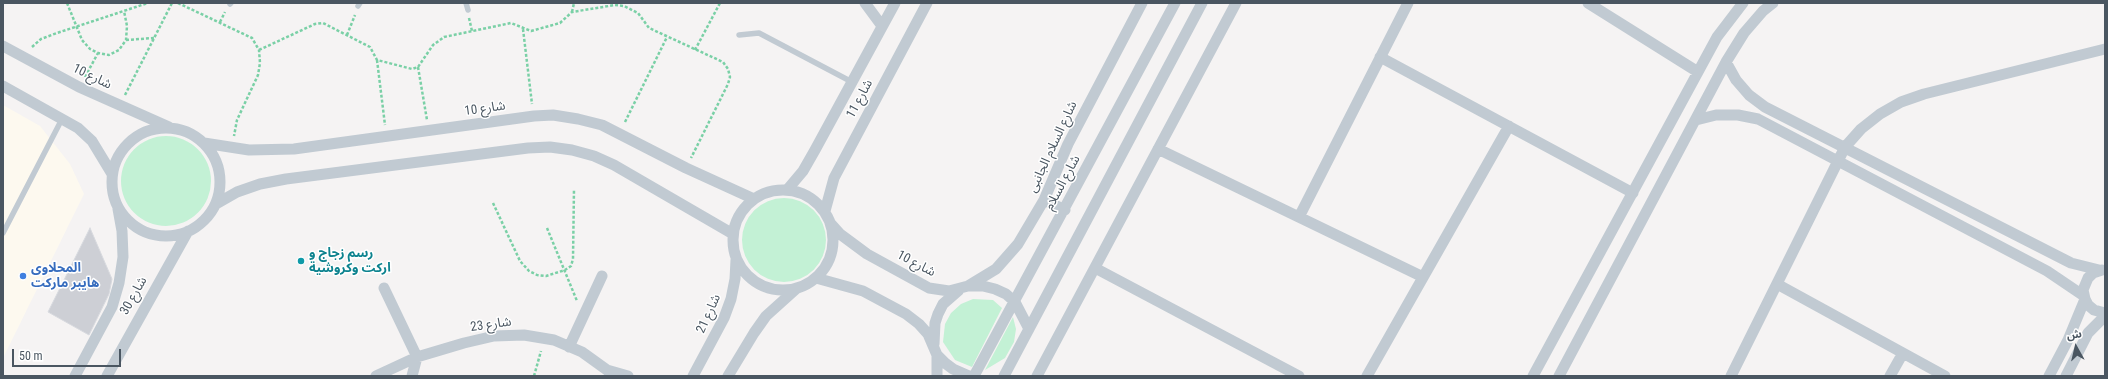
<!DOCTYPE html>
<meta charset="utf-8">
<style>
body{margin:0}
#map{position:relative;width:2108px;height:379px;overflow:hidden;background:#f5f3f3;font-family:"Roboto Condensed","Noto Sans Arabic",sans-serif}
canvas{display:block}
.frame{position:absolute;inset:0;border:4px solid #4a5661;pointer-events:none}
.north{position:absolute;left:2056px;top:327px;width:40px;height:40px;-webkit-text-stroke:3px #fff;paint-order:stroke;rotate:352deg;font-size:11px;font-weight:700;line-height:16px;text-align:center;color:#4a5661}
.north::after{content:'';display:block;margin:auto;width:14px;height:18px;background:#4a5661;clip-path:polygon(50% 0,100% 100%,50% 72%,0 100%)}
.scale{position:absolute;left:12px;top:349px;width:109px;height:18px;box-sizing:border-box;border:2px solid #4a5661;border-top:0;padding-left:5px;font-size:12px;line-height:14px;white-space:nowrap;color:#4a5661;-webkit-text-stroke:3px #fff;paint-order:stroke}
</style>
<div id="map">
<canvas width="2108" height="379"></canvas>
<div class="frame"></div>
<div class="north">ش</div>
<div class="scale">50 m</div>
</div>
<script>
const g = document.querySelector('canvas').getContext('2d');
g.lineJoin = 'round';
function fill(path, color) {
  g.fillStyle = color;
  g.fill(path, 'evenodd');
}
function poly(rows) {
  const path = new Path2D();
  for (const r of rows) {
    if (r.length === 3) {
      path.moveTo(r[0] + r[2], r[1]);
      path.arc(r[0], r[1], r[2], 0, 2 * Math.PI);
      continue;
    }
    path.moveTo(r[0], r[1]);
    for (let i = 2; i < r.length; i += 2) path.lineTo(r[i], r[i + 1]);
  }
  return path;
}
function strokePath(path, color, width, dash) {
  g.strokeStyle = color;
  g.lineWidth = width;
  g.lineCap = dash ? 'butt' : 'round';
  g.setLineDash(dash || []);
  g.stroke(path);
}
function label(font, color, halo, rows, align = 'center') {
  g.font = font + ' "Roboto Condensed","Noto Sans Arabic",sans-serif';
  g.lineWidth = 3;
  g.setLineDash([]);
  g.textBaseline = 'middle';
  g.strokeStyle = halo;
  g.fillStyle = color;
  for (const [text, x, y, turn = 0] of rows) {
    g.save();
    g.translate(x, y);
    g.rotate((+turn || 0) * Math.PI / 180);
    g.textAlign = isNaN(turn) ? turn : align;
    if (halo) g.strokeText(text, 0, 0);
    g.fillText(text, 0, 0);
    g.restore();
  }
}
fill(poly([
 [3,105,40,126,70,164,84,194,3,358]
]), '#fdf9ef');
fill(poly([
 [166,181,45],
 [784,240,42],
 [973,299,993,300,1002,308,972,367,955,360,943,342,945,324,951,313,961,304],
 [1013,317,1016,329,1014,342,1005,358,985,370]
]), '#c3f1d5');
const building = poly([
 [90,228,112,279,109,294,89,335,48,312,90,228]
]);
fill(building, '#cdcfd5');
strokePath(building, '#d7d9de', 1);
strokePath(poly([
 [67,3,82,40,90,49,98,53,109,55,119,50,126,40,127,26,124,11],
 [178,3,252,38,259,50,260,63,258,75,237,120,234,136],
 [572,12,574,3],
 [469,18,472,31],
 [220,22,225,12],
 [523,29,532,104],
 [347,35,355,15],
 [126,40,154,38],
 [32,47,41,39,57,33,148,3],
 [259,50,315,24,323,23,370,47,377,60,412,69,418,67,433,45,444,37,511,23,531,31,560,23,572,12,615,5,624,6,638,13,649,28,723,62,728,69,730,77,728,84,691,158],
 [695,50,720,3],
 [377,60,385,125],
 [418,67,427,120],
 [85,77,98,53],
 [125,95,172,3],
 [625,122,667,37],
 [493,203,520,261,529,271,537,275,546,276,565,270,571,266,573,259,574,189],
 [547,228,577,301],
 [534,376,541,351]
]), '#7ad0a6', 2.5, [3, 2]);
strokePath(poly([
 [466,3,468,10],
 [230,4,231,3],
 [358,6,360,3],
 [739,35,759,33,852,82],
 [3,233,62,119]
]), '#c1cad2', 5.5);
strokePath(poly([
 [865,3,882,26],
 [1588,3,1698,72],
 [3,46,79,87,169,127],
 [1380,57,1633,193],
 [1726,62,1736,80,1749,95,1765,107,2071,263,2099,270],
 [3,86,78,128,92,141,112,174],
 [1696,120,1716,115,1738,115,1758,119,2047,271,2084,296],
 [166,182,54],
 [204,143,249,150,294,149,534,116,553,115,578,119,602,125,686,168,754,199],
 [1158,149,1423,277],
 [783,240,50],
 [787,190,803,171,815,150,895,3],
 [1044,200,1065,210],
 [216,204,237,192,260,184,286,179,528,148,550,147,572,150,594,156,614,165,733,234],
 [825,211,834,178,927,3],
 [1299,217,1408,3],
 [831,224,840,234,867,254,929,288,949,291,968,286,983,286,995,289,1006,294,1015,302,1029,329],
 [1095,268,1299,376],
 [2102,270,2093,273,2088,278,2083,290,2085,299,2088,305,2094,310,2105,313],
 [816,278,863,291,906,314,919,324,928,334,937,355,945,363,953,369,969,376],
 [1777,284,1945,376],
 [968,286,996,269,1018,244,1044,200,1068,144,1142,3],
 [384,288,417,357,412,376],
 [934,344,935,323,938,314,943,304,959,290],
 [569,347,602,276],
 [937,355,937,376],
 [607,370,628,376],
 [75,376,112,307,119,283,123,257,122,231,118,209],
 [107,376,188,231],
 [376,376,417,357,464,343,494,336,524,335,554,340,582,352,607,370,613,376],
 [693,376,724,318,731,299,735,279,736,260],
 [728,376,754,333,766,316,796,289],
 [974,376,1175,3],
 [1004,376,1202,3],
 [1037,376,1236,3],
 [1367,376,1509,126],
 [1533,376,1717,37,1743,3],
 [1559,376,1726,62,1744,33,1763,11,1773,3],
 [1731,376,1845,147,1861,129,1880,114,1901,102,1924,94,2105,49],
 [1890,376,1903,353],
 [2049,376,2068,340,2085,299],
 [2066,376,2088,333,2105,316]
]), '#c1cad2', 11);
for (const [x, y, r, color] of [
 [301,261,4,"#0f9aa8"],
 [23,276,4,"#3f7fe0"]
]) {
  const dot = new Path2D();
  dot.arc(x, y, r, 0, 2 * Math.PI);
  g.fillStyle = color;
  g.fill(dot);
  strokePath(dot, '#fff', 1.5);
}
label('13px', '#4a5661', '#fff', [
 ["شارع 10",92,77,26],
 ["شارع 11",860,99,-62],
 ["شارع 10",485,109,-8],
 ["شارع السلام الجانبى",1053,147,-65],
 ["شارع السلام",1063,183,-62],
 ["شارع 10",916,264,28],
 ["شارع 30",134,296,-61],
 ["شارع 21",709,314,-66],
 ["شارع 23",491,325,-8]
]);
label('bold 13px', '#0d838f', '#fff', [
 ["رسم زجاج و",309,254],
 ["اركت وكروشية",309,269]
], 'left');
label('bold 13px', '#366cbe', '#fff', [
 ["المحلاوى",31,269],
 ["هايبر ماركت",31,284]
], 'left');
</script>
